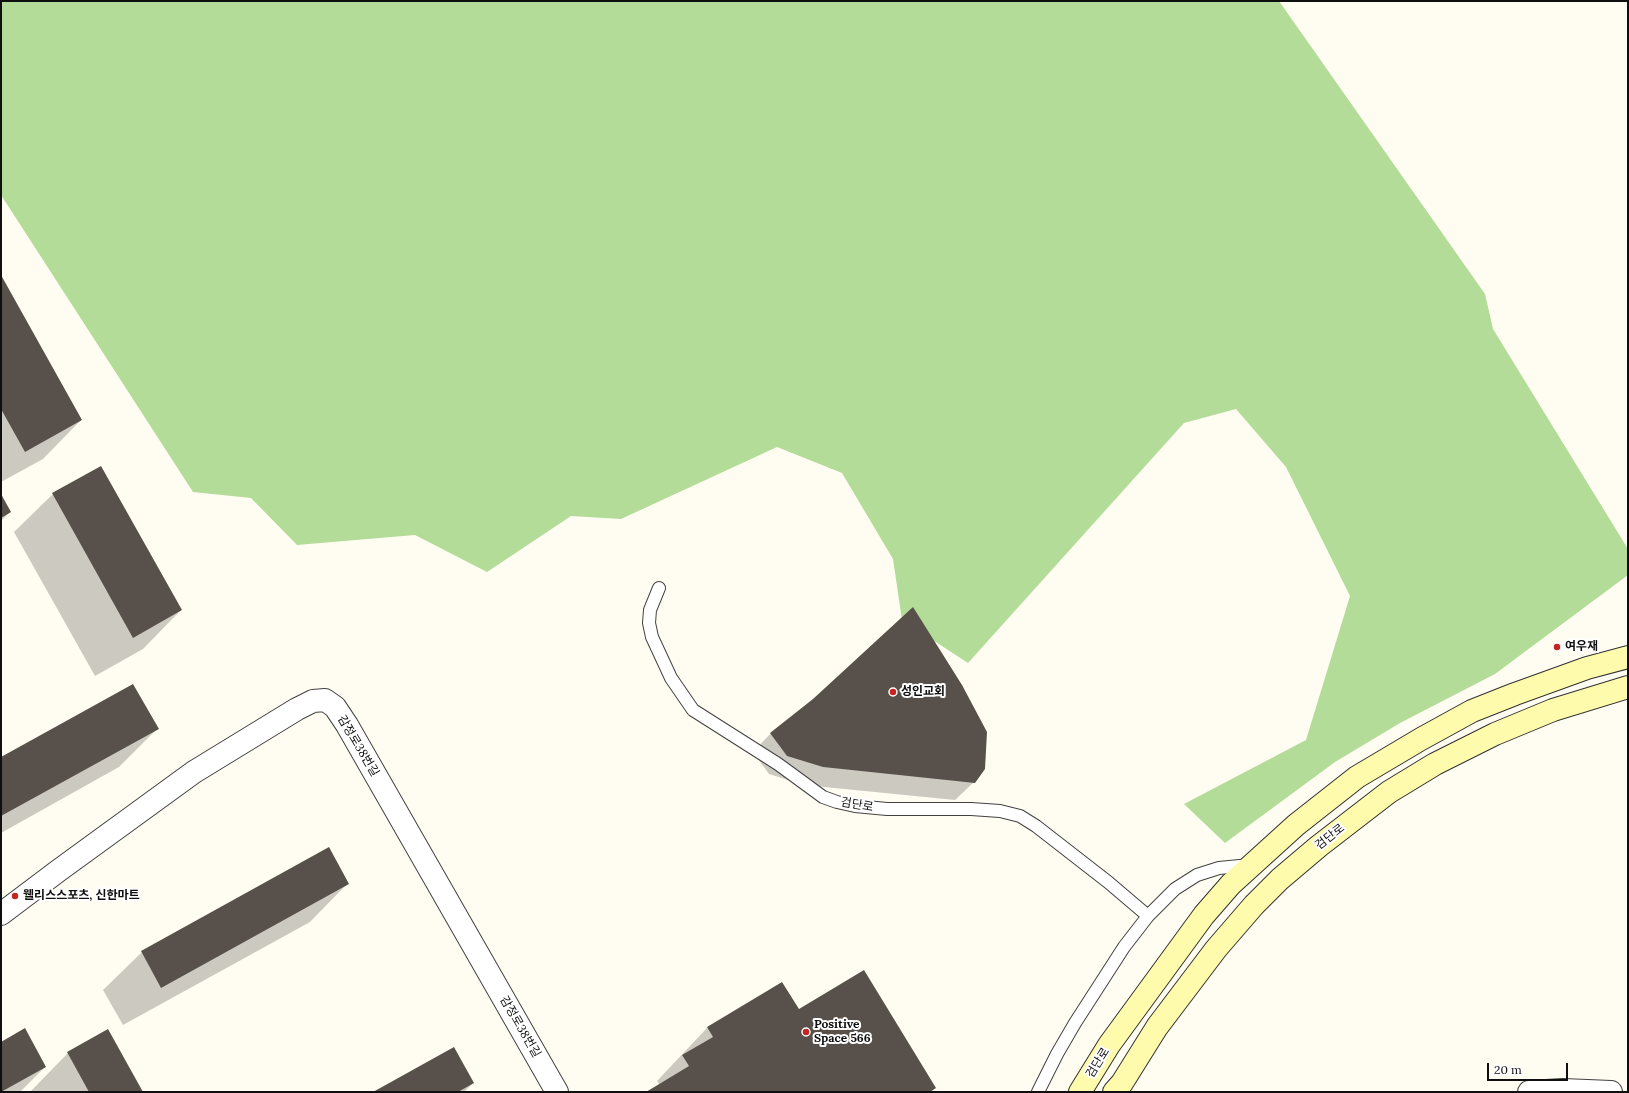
<!DOCTYPE html>
<meta charset="utf-8">
<style>
body{margin:0}
#map{position:relative;width:1629px;height:1093px;overflow:hidden;background:#fffdf1;font-family:Lora,serif}
canvas{display:block}
.frame{position:absolute;inset:0;border:2px solid #0f0f0f;pointer-events:none}
.scale{position:absolute;left:1487px;top:1063px;width:81px;height:18px;box-sizing:border-box;border:2px solid #0f0f0f;border-top:0;padding-left:5px;font-size:12px;line-height:14px;white-space:nowrap;color:#0f0f0f;-webkit-text-stroke:3px #fff;paint-order:stroke}
</style>
<div id="map">
<canvas width="1629" height="1093"></canvas>
<div class="frame"></div>
<div class="scale">20 m</div>
</div>
<script>
const g = document.querySelector('canvas').getContext('2d');
g.lineJoin = 'round';
function fill(path, color) {
  g.fillStyle = color;
  g.fill(path, 'evenodd');
}
function poly(rows) {
  const path = new Path2D();
  for (const r of rows) {
    path.moveTo(r[0], r[1]);
    for (let i = 2; i < r.length; i += 2) path.lineTo(r[i], r[i + 1]);
  }
  return path;
}
function strokePath(path, color, width, dash) {
  g.strokeStyle = color;
  g.lineWidth = width;
  g.lineCap = dash ? 'butt' : 'round';
  g.setLineDash(dash || []);
  g.stroke(path);
}
function label(font, color, halo, rows, align = 'center') {
  g.font = font + ' Lora,"Noto Sans KR",serif';
  g.lineWidth = 4;
  g.setLineDash([]);
  g.textBaseline = 'middle';
  g.strokeStyle = halo;
  g.fillStyle = color;
  for (const [text, x, y, turn = 0] of rows) {
    g.save();
    g.translate(x, y);
    g.rotate((+turn || 0) * Math.PI / 180);
    g.textAlign = isNaN(turn) ? turn : align;
    if (halo) g.strokeText(text, 0, 0);
    g.fillText(text, 0, 0);
    g.restore();
  }
}
fill(poly([
 [1,1,1279,1,1485,294,1493,329,1628,549,1628,575,1495,674,1400,723,1335,762,1225,843,1184,804,1306,740,1350,596,1286,467,1236,409,1184,423,968,663,902,620,893,559,842,473,777,447,621,519,571,516,487,572,415,535,297,545,251,498,193,492,1,195]
]), '#b3dc98');
fill(poly([
 [1,277,81,420,43,459,1,482],
 [101,468,181,610,143,649,95,676,14,532,53,494],
 [1,497,10,512,1,521],
 [157,729,119,767,1,833,1,758],
 [771,733,974,782,955,800,804,785,769,774,753,752],
 [329,848,348,883,310,922,123,1025,103,990,142,952],
 [782,983,798,1010,934,1088,931,1092,647,1092,660,1085,657,1081,707,1028],
 [1,1043,45,1067,20,1092,1,1092],
 [68,1053,141,1092,30,1092],
 [473,1083,464,1092,375,1092]
]), '#0003');
fill(poly([
 [1,275,82,420,25,452,1,409],
 [101,466,182,610,133,638,52,493],
 [1,494,11,512,1,518],
 [913,607,962,685,987,732,985,769,975,783,823,767,787,756,770,733,813,699],
 [133,684,159,729,1,816,1,757],
 [329,847,349,884,161,988,141,951],
 [864,970,936,1088,930,1092,646,1092,689,1066,682,1055,713,1037,707,1027,782,982,799,1009],
 [25,1028,46,1067,1,1092,1,1042],
 [108,1029,143,1092,89,1092,67,1052],
 [454,1047,474,1083,458,1092,373,1092]
]), '#58514b');
const lane = poly([
 [659,588,650,610,649,623,652,637,671,678,693,710,778,764,823,797,837,802,855,806,887,809,971,809,1000,811,1020,816,1036,826,1108,882,1148,916],
 [1038,1092,1057,1054,1075,1023,1124,947,1148,916,1175,889,1197,875,1219,868,1250,865]
]);
const street = poly([
 [1,914,58,871,194,772,297,709,313,701,325,700,335,707,347,725,557,1092],
 [1529,1092,1563,1090,1611,1092]
]);
const secondary = poly([
 [1080,1092,1109,1045,1204,915,1231,884,1296,825,1357,777,1421,739,1472,711,1515,694,1587,668,1628,657],
 [1114,1092,1122,1083,1157,1027,1216,949,1254,905,1280,879,1319,846,1389,792,1435,764,1495,734,1553,710,1628,687]
]);
strokePath(lane, '#424242', 14);
strokePath(street, '#424242', 24);
strokePath(secondary, '#313131', 24);
strokePath(lane, '#fff', 12);
strokePath(street, '#fff', 22);
strokePath(secondary, '#fffbac', 22);
for (const [x, y, r, color] of [
 [1557,647,4,"#c32523"],
 [893,692,4,"#c32523"],
 [15,896,4,"#c32523"],
 [806,1032,4,"#c32523"]
]) {
  const dot = new Path2D();
  dot.arc(x, y, r, 0, 2 * Math.PI);
  g.fillStyle = color;
  g.fill(dot);
  strokePath(dot, '#fff', 1.5);
}
label('bold 12px', '#0f0f0f', '#fff', [
 ["여우재",1565,647],
 ["성인교회",901,692],
 ["웰리스스포츠, 신한마트",23,896],
 ["Positive",814,1025],
 ["Space 566",814,1039]
], 'left');
label('12px', '#0f0f0f', '#fff', [
 ["감정로38번길",358,746,59],
 ["검단로",857,805,10],
 ["검단로",1330,837,-38],
 ["감정로38번길",520,1027,60],
 ["검단로",1098,1063,-58]
]);
</script>
